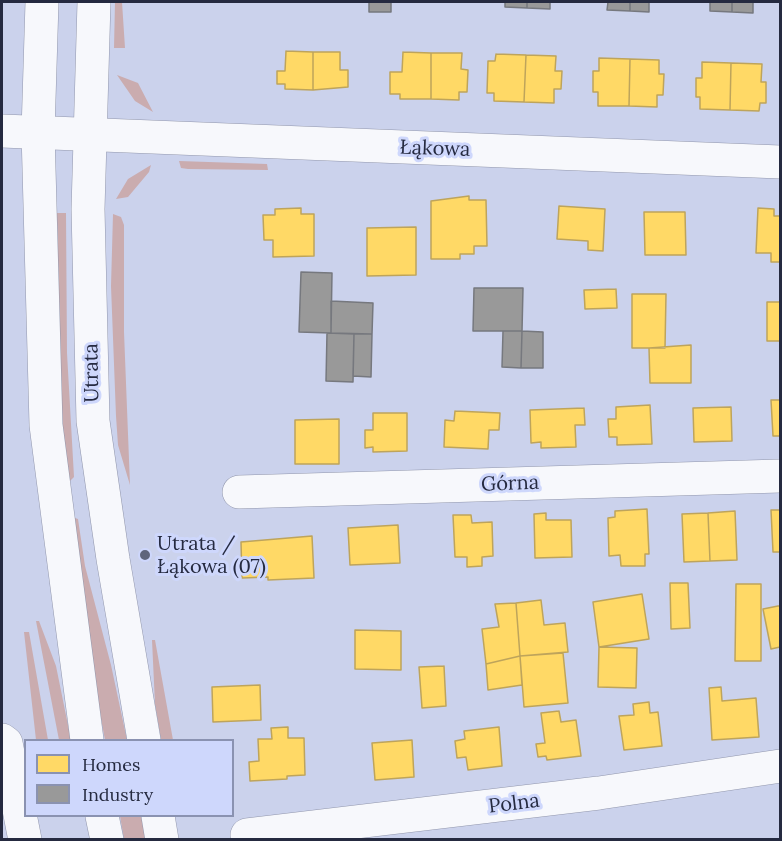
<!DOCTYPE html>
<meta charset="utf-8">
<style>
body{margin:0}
#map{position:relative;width:782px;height:841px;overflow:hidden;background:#cbd2ec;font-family:Lora,serif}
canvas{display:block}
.frame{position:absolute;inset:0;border:3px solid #252a40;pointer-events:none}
.legend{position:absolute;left:24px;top:739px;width:210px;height:78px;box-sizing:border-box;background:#ced7fc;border:2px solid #8a92b1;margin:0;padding:8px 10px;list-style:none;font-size:18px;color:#252a40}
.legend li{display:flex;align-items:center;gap:12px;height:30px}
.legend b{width:30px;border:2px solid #8a92b1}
</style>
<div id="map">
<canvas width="782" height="841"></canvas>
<div class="frame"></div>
<ul class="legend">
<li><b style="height:16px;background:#ffd966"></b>Homes</li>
<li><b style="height:16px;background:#999"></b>Industry</li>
</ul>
</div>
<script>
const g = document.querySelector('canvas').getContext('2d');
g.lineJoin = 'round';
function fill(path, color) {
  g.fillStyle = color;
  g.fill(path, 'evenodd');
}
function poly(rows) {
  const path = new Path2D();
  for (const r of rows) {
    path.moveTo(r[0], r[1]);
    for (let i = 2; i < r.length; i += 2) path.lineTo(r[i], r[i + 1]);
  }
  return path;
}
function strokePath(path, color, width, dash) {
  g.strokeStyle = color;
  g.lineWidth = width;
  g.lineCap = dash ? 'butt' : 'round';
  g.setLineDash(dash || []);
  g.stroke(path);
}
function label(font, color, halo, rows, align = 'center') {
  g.font = font + ' Lora,serif';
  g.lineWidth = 6;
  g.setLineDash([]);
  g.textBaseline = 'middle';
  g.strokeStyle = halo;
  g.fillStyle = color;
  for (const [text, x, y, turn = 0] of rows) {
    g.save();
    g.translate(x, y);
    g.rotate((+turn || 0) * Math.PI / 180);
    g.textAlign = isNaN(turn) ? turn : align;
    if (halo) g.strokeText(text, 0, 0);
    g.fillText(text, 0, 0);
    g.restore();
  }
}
fill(poly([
 [115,2,122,2,125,48,114,48],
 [117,75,138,83,153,112,135,101],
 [179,161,267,164,268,170,188,169,181,168],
 [151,165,149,172,128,197,116,199,128,179],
 [57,213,66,213,67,353,74,477,70,481,67,480,60,401],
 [113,214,121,217,124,225,124,332,130,485,118,445,116,416,111,286],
 [72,517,78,519,85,566,111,665,127,740,105,740,93,676],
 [36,621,39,621,56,666,71,740,59,740],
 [24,632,29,632,48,740,36,740],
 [152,640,155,640,173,740,161,740,155,704],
 [120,816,141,816,146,839,124,839]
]), '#caacaf');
const homes = poly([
 [286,51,313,52,313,90,285,89,285,84,277,84,277,71,285,71,286,51],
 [313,52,340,52,340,70,348,70,348,87,313,90,313,52],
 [403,52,431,53,431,99,400,99,400,94,390,94,390,72,402,72,403,52],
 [431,53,462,53,461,69,468,70,467,92,459,92,459,100,431,99,431,53],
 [496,54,526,55,524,102,494,101,494,93,487,93,488,61,495,61,496,54],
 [526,55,556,56,555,71,562,71,561,89,554,89,554,103,524,102,526,55],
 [599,58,630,59,629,106,598,106,598,92,593,92,593,71,599,71,599,58],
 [630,59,659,60,659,74,664,74,663,95,657,95,657,107,629,106,630,59],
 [702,62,731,63,730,110,700,109,700,97,696,97,696,78,702,78,702,62],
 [731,63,762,64,761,82,766,82,766,103,760,103,759,111,730,110,731,63],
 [469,196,469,200,486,200,487,246,474,246,474,254,460,254,460,259,431,259,431,201,469,196],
 [559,206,605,209,603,251,588,250,588,241,557,239,559,206],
 [301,208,301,214,314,214,314,256,273,257,273,240,264,240,263,215,275,215,275,209,301,208],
 [758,208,774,209,774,216,780,216,780,262,771,262,771,253,756,253,758,208],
 [644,212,685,212,686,255,645,255,644,212],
 [416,227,416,275,367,276,367,228,416,227],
 [616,289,617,308,585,309,584,290,616,289],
 [632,294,666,294,665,348,632,348,632,294],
 [767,302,780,302,780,341,767,341,767,302],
 [691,345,691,383,650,383,649,348,691,345],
 [771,400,780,400,780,436,773,436,771,400],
 [650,405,652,444,617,445,617,437,609,437,608,419,616,419,616,407,650,405],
 [731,407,732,441,694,442,693,408,731,407],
 [584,408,585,425,575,425,576,447,541,448,541,442,531,443,530,410,584,408],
 [455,411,500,413,499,430,489,430,488,449,444,447,445,420,454,421,455,411],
 [373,413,407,413,407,451,373,452,373,447,365,448,365,430,373,430,373,413],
 [339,419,339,464,295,464,295,420,339,419],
 [647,509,649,554,645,554,645,566,621,566,620,555,609,556,608,518,615,517,615,511,647,509],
 [771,510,780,510,780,552,773,552,771,510],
 [735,511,737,560,710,561,708,513,735,511],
 [546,513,546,520,571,520,572,557,535,558,534,514,546,513],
 [708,513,710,561,684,562,682,514,708,513],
 [453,515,471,515,472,523,492,522,493,556,482,557,482,566,467,567,467,557,455,557,453,515],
 [398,525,400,563,350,565,348,528,398,525],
 [312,536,314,578,268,580,268,577,242,578,241,542,312,536],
 [670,583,688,583,690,628,671,629,670,583],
 [736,584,761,584,761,661,735,661,736,584],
 [642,594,649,639,599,647,593,602,642,594],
 [541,600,544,625,565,623,568,652,520,656,516,603,541,600],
 [516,603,520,656,486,664,482,629,499,627,495,604,516,603],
 [778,606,780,606,780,647,771,649,763,609,778,606],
 [355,630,401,631,401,670,355,669,355,630],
 [599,647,637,648,636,688,598,687,599,647],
 [563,653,568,703,524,707,520,656,563,653],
 [520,656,522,685,488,690,486,664,520,656],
 [444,666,446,706,422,708,419,667,444,666],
 [260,685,261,720,213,722,212,687,260,685],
 [721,687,722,701,756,698,759,737,712,740,709,688,721,687],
 [649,702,650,713,658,712,662,746,624,750,619,716,634,715,633,704,649,702],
 [559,711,561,722,576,720,581,756,547,760,546,756,538,757,536,744,545,743,541,713,559,711],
 [288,727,288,738,304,738,305,775,287,776,287,779,250,781,249,762,259,761,258,739,272,739,271,728,288,727],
 [499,727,502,766,468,770,466,757,457,758,455,741,465,739,464,731,499,727],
 [412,740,414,777,375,780,372,743,412,740]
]);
fill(homes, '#ffd966');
strokePath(homes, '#bea45b', 1.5);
const industry = poly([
 [369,2,429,2,391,2,391,12,369,12,369,2],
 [505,2,527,2,527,8,505,7,505,2],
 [527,2,550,2,550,9,527,8,527,2],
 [608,2,630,2,630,11,607,10,608,2],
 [630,2,649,2,649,12,630,11,630,2],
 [710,2,732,2,732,12,710,11,710,2],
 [732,2,753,2,753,13,732,12,732,2],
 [301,272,332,273,331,333,299,332,301,272],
 [474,288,523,288,522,331,473,331,474,288],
 [331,301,373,303,372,334,331,333,331,301],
 [503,331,522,331,521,368,502,367,503,331],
 [522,331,543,332,543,368,521,368,522,331],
 [327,333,354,334,353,382,326,381,327,333],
 [354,334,372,334,371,377,353,376,354,334]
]);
fill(industry, '#999');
strokePath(industry, '#76787e', 1.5);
const minor = poly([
 [2,131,780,162],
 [239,492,780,476],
 [2,740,6,743,25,840],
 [247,835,599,793,780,766]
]);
const major = poly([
 [42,2,38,132,46,425,87,740],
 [94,2,88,209,93,421,113,559,144,740],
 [102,816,107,840],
 [158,816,162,840]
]);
strokePath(minor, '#9196ac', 34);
strokePath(major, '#9196ac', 34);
strokePath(minor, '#f7f8fc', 33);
strokePath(major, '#f7f8fc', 33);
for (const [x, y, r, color] of [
 [145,555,6,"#5f657c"]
]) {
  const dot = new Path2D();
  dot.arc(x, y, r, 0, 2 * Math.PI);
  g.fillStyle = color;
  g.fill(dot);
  strokePath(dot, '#ced7fc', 2);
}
label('20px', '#252a40', '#ced7fc', [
 ["Łąkowa",435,149,2],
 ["Utrata",92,373,-91],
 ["Górna",510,484,-2],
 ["Polna",514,804,-7]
]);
label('20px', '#252a40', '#ced7fc', [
 ["Utrata /",157,544],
 ["Łąkowa (07)",157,567]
], 'left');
</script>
